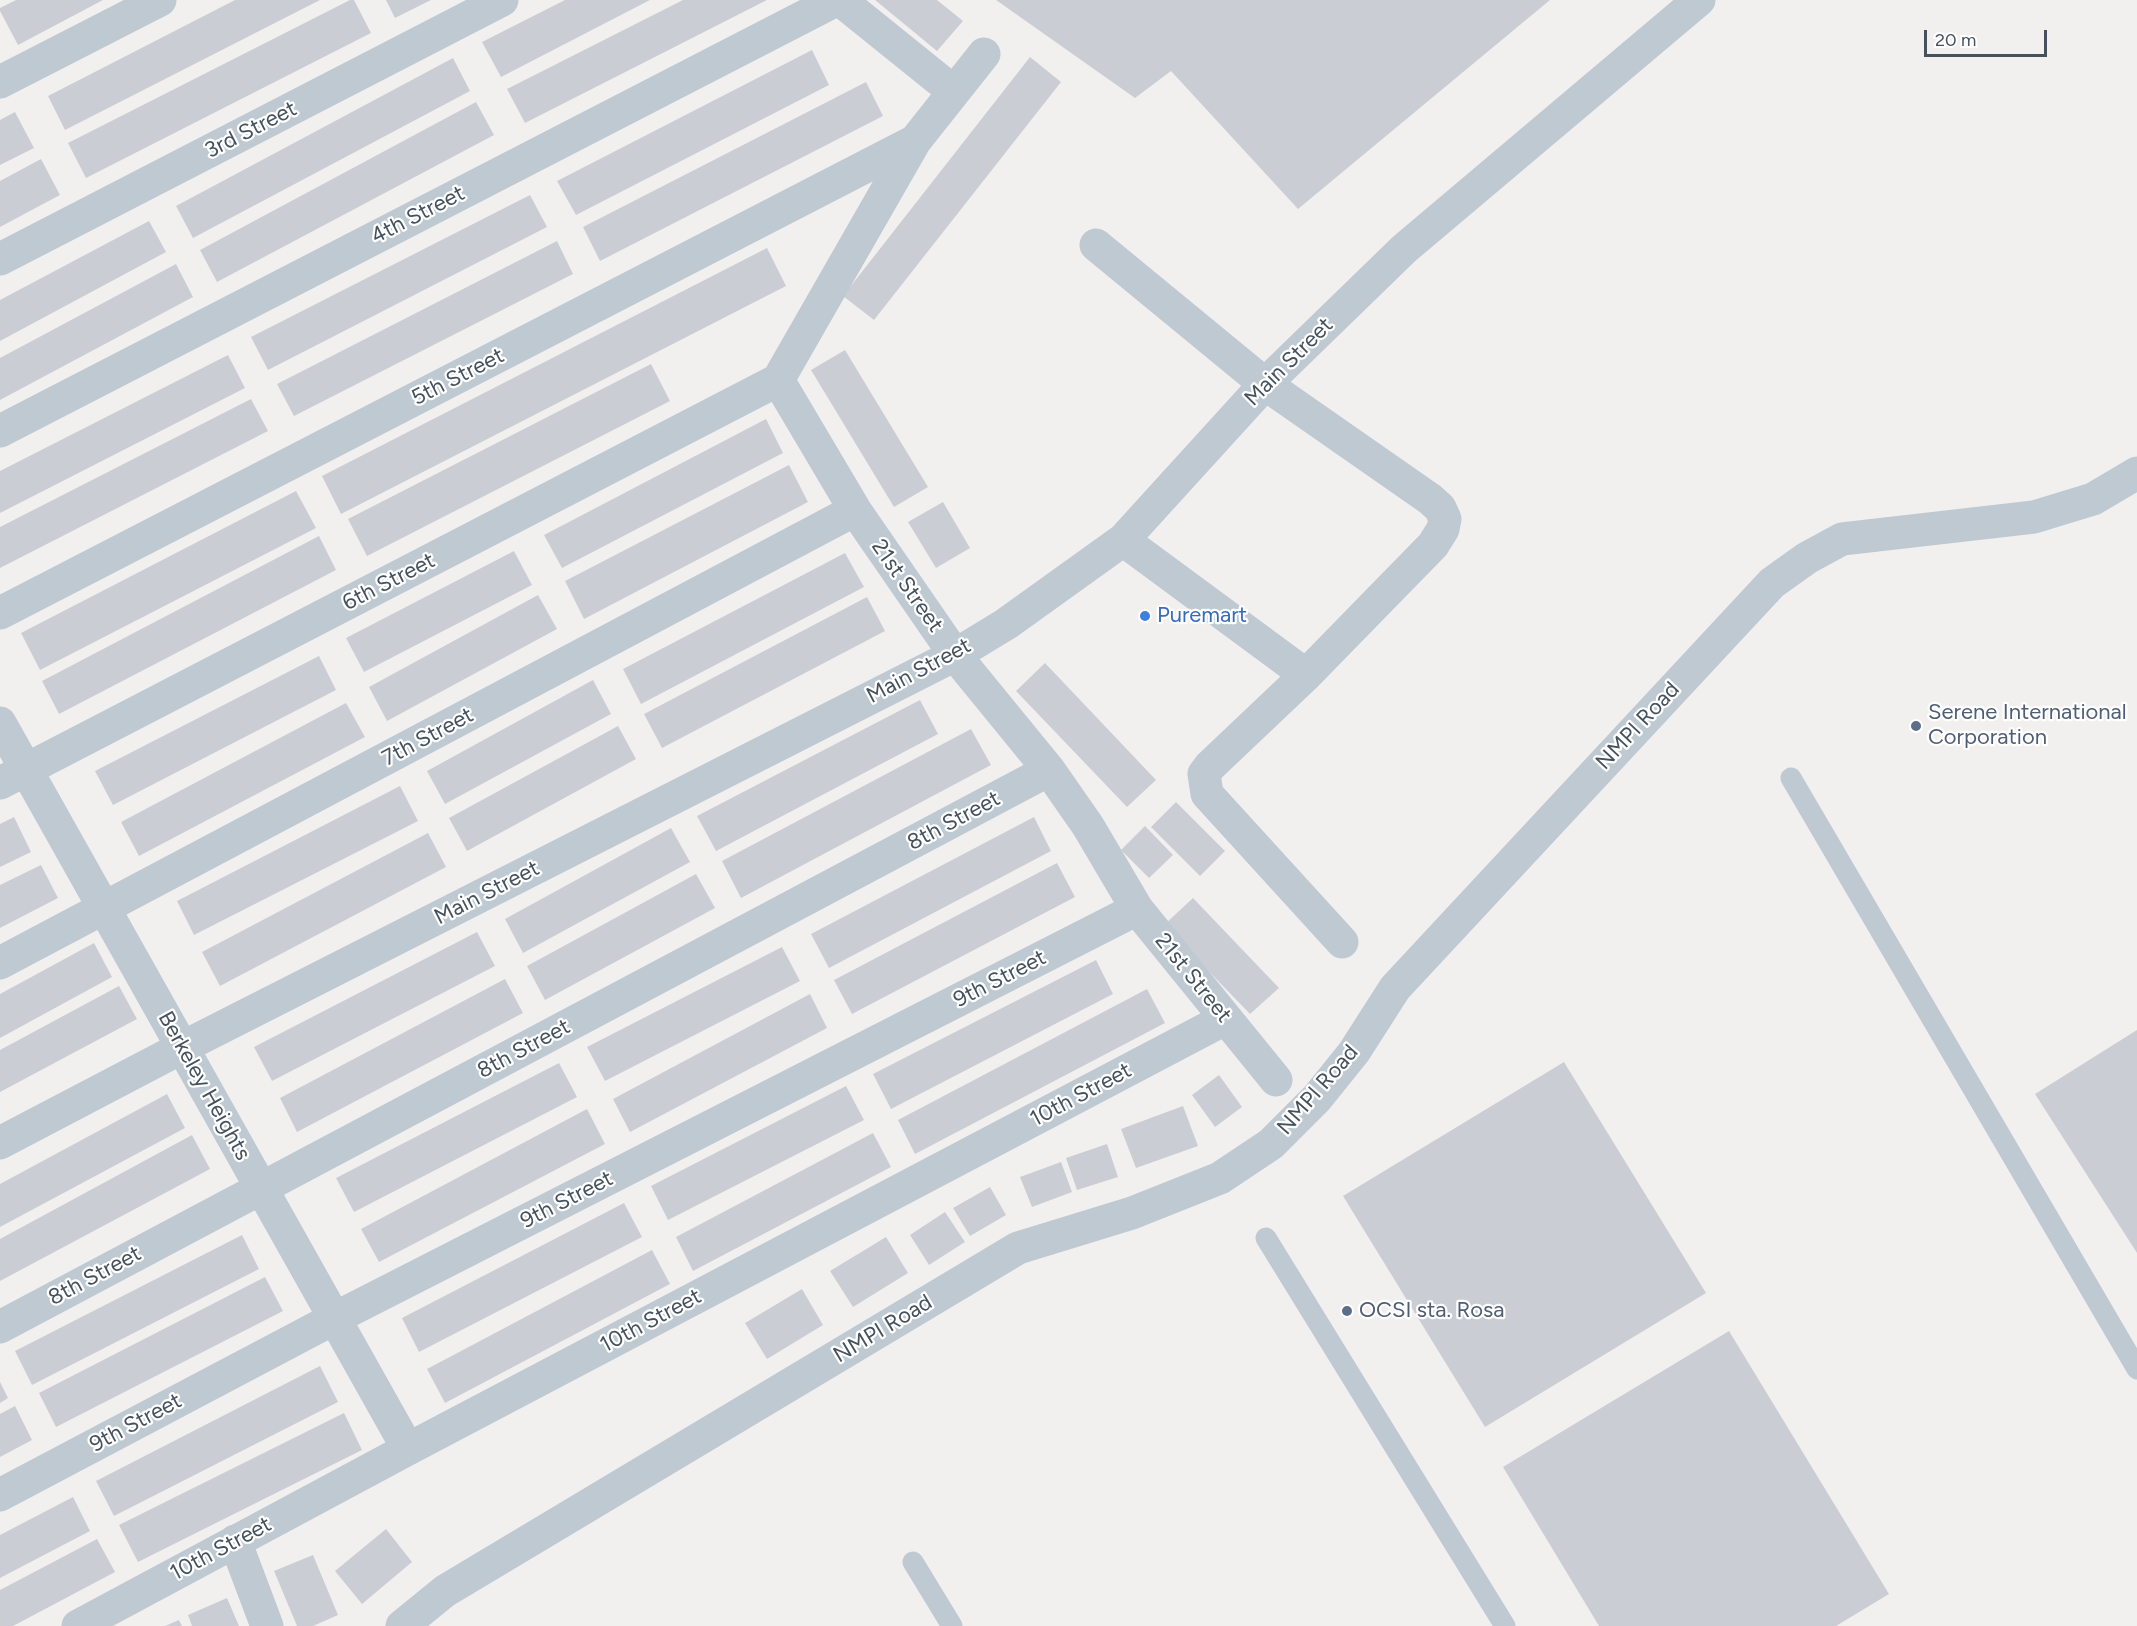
<!DOCTYPE html>
<style>
body{margin:0}
#map{position:relative;width:2137px;height:1626px;overflow:hidden;background:#f2efef;font-family:Figtree,sans-serif}
canvas{display:block}
.scale{position:absolute;left:1924px;top:30px;width:123px;height:27px;box-sizing:border-box;border:3px solid #45525e;border-top:0;padding-left:8px;font-size:18px;line-height:21px;white-space:nowrap;color:#45525e;-webkit-text-stroke:4px #fff;paint-order:stroke}
</style>
<div id="map">
<canvas width="2137" height="1626"></canvas>
<div class="scale">20 m</div>
</div>
<script>
const g = document.querySelector('canvas').getContext('2d');
g.lineJoin = 'round';
function fill(path, color) {
  g.fillStyle = color;
  g.fill(path, 'evenodd');
}
function poly(rows) {
  const path = new Path2D();
  for (const r of rows) {
    path.moveTo(r[0], r[1]);
    for (let i = 2; i < r.length; i += 2) path.lineTo(r[i], r[i + 1]);
  }
  return path;
}
function strokePath(path, color, width, dash) {
  g.strokeStyle = color;
  g.lineWidth = width;
  g.lineCap = dash ? 'butt' : 'round';
  g.setLineDash(dash || []);
  g.stroke(path);
}
function label(font, color, halo, rows, align = 'center') {
  g.font = font + ' Figtree,sans-serif';
  g.lineWidth = 4.5;
  g.setLineDash([]);
  g.textBaseline = 'middle';
  g.strokeStyle = halo;
  g.fillStyle = color;
  for (const [text, x, y, turn = 0] of rows) {
    g.save();
    g.translate(x, y);
    g.rotate((+turn || 0) * Math.PI / 180);
    g.textAlign = isNaN(turn) ? turn : align;
    if (halo) g.strokeText(text, 0, 0);
    g.fillText(text, 0, 0);
    g.restore();
  }
}
fill(poly([
 [16,0,103,0,18,45,0,11,0,8],
 [235,0,320,0,65,130,48,96],
 [350,0,354,0,371,33,86,178,68,143],
 [386,0,431,0,395,18],
 [565,0,650,0,501,77,482,42],
 [683,0,767,0,525,123,507,89],
 [875,0,937,0,963,21,937,51],
 [996,0,1550,0,1298,209,1171,71,1135,98],
 [812,50,829,85,576,215,557,181],
 [1030,57,1061,82,874,320,843,296],
 [453,58,470,91,193,238,176,206],
 [866,82,883,116,600,261,583,227],
 [476,102,494,135,217,282,200,250],
 [15,112,34,148,0,165,0,120],
 [41,159,60,195,0,227,0,181],
 [530,195,547,227,268,370,251,337],
 [149,221,166,252,0,341,0,300],
 [557,241,573,274,294,416,277,384],
 [767,248,786,286,341,514,322,476],
 [176,264,193,297,0,400,0,358],
 [845,350,928,487,894,507,811,370],
 [228,355,245,388,0,513,0,471],
 [651,364,670,401,367,556,348,519],
 [251,399,268,431,0,568,0,527],
 [766,419,783,453,562,568,544,535],
 [789,465,808,502,584,619,565,581],
 [296,491,316,528,40,670,21,633],
 [943,502,970,548,936,568,908,522],
 [319,536,336,570,59,714,42,681],
 [514,551,532,585,364,672,346,638],
 [845,553,864,587,641,704,623,669],
 [538,595,557,629,387,721,369,687],
 [867,597,885,631,662,748,644,714],
 [319,656,336,690,113,805,95,771],
 [1045,663,1156,780,1127,807,1016,691],
 [593,680,611,714,445,804,427,771],
 [920,700,938,734,716,851,697,816],
 [346,703,365,737,139,856,121,822],
 [618,726,636,759,467,851,449,818],
 [971,729,991,765,741,898,722,861],
 [400,786,418,821,194,935,177,901],
 [1176,802,1225,851,1200,876,1151,827],
 [14,817,31,852,0,867,0,824],
 [1034,817,1051,851,829,968,811,934],
 [1145,826,1173,855,1149,878,1121,850],
 [671,828,690,862,523,953,505,919],
 [428,833,446,867,220,986,202,952],
 [1057,863,1075,897,852,1014,834,980],
 [41,865,58,898,0,928,0,885],
 [696,874,715,908,545,1000,527,966],
 [1193,898,1279,988,1250,1014,1164,925],
 [477,932,495,966,272,1081,254,1047],
 [94,943,112,977,0,1038,0,994],
 [782,947,800,981,605,1081,587,1047],
 [1096,960,1113,994,891,1109,873,1074],
 [505,979,523,1013,297,1132,280,1098],
 [119,986,137,1019,0,1092,0,1050],
 [1147,989,1165,1023,915,1154,898,1120],
 [810,994,827,1028,630,1132,613,1099],
 [2137,1030,2137,1253,2035,1094],
 [1564,1062,1706,1293,1485,1427,1343,1196],
 [559,1063,577,1097,354,1212,336,1178],
 [1219,1075,1242,1107,1215,1127,1192,1095],
 [846,1086,864,1120,668,1220,651,1186],
 [167,1094,185,1128,0,1227,0,1184],
 [1183,1106,1198,1146,1136,1168,1121,1129],
 [587,1109,605,1144,379,1262,361,1229],
 [873,1133,891,1167,693,1271,676,1237],
 [192,1135,210,1169,0,1281,0,1239],
 [1107,1144,1118,1177,1077,1190,1066,1158],
 [1061,1162,1072,1192,1032,1207,1020,1177],
 [990,1187,1006,1215,970,1236,953,1208],
 [624,1203,642,1237,419,1352,402,1318],
 [945,1212,965,1242,929,1265,910,1235],
 [242,1235,259,1269,32,1385,15,1351],
 [886,1237,908,1273,853,1307,830,1271],
 [652,1250,670,1284,445,1403,427,1369],
 [265,1277,283,1311,56,1427,39,1393],
 [802,1289,823,1325,767,1359,745,1323],
 [1729,1331,1889,1594,1836,1626,1599,1626,1503,1467],
 [320,1366,338,1402,114,1516,96,1481],
 [0,1382,8,1398,0,1403],
 [15,1406,32,1440,0,1457,0,1414],
 [344,1413,362,1450,138,1562,119,1525],
 [73,1497,90,1531,0,1578,0,1535],
 [386,1529,412,1562,362,1604,335,1571],
 [97,1539,115,1572,13,1626,0,1626,0,1590],
 [313,1555,338,1615,313,1626,297,1626,274,1571],
 [227,1598,239,1626,192,1626,188,1615],
 [179,1620,182,1626,165,1626]
]), '#caced4');
strokePath(poly([
 [1791,778,2137,1369],
 [1266,1238,1505,1626],
 [913,1562,952,1626]
]), '#bec9d2', 21);
strokePath(poly([
 [840,0,953,91],
 [0,82,160,0],
 [1096,245,1265,384,1430,499,1440,508,1445,519,1443,529,1433,545,1306,675,1210,766,1204,774,1207,794,1342,942],
 [0,259,502,0],
 [778,380,855,510,955,655,1049,770,1088,826,1137,909,1276,1080],
 [778,380,915,141,984,54],
 [0,431,836,0],
 [1123,540,1306,675],
 [0,613,915,141],
 [0,723,408,1449],
 [0,783,778,380],
 [0,963,855,510],
 [0,1143,183,1047,955,655,1006,624,1123,540,1265,384,1404,249,1699,0],
 [0,1327,1049,770],
 [0,1495,335,1318,1137,909],
 [235,1541,267,1626],
 [78,1626,408,1449,1225,1019],
 [402,1626,445,1591,1018,1248,1132,1213,1220,1178,1271,1144,1317,1098,1354,1052,1395,988,1772,583,1807,558,1842,539,2034,517,2093,499,2137,473]
]), '#bec9d2', 33);
for (const [x, y, r, color] of [
 [1145,616,6,"#3f7fe0"],
 [1916,726,6,"#5c6f8a"],
 [1347,1311,6,"#5c6f8a"]
]) {
  const dot = new Path2D();
  dot.arc(x, y, r, 0, 2 * Math.PI);
  g.fillStyle = color;
  g.fill(dot);
  strokePath(dot, '#fff', 2);
}
label('22px', '#45525e', '#fff', [
 ["3rd Street",251,130,-27],
 ["4th Street",418,215,-27],
 ["Main Street",1289,362,-45],
 ["5th Street",458,377,-27],
 ["6th Street",389,582,-27],
 ["21st Street",907,586,55],
 ["Main Street",919,671,-28],
 ["NMPI Road",1638,726,-47],
 ["7th Street",428,737,-28],
 ["8th Street",954,821,-28],
 ["Main Street",487,893,-27],
 ["21st Street",1193,978,51],
 ["9th Street",1000,979,-27],
 ["8th Street",524,1049,-28],
 ["Berkeley Heights",204,1086,61],
 ["NMPI Road",1318,1090,-49],
 ["10th Street",1081,1095,-28],
 ["9th Street",567,1200,-27],
 ["8th Street",95,1276,-28],
 ["10th Street",651,1321,-28],
 ["NMPI Road",883,1329,-31],
 ["9th Street",136,1423,-28],
 ["10th Street",221,1549,-28]
]);
label('22px', '#366cbe', '#fff', [
 ["Puremart",1157,616]
], 'left');
label('22px', '#4e5e75', '#fff', [
 ["Serene International",1928,713],
 ["Corporation",1928,738],
 ["OCSI sta. Rosa",1359,1311]
], 'left');
</script>
